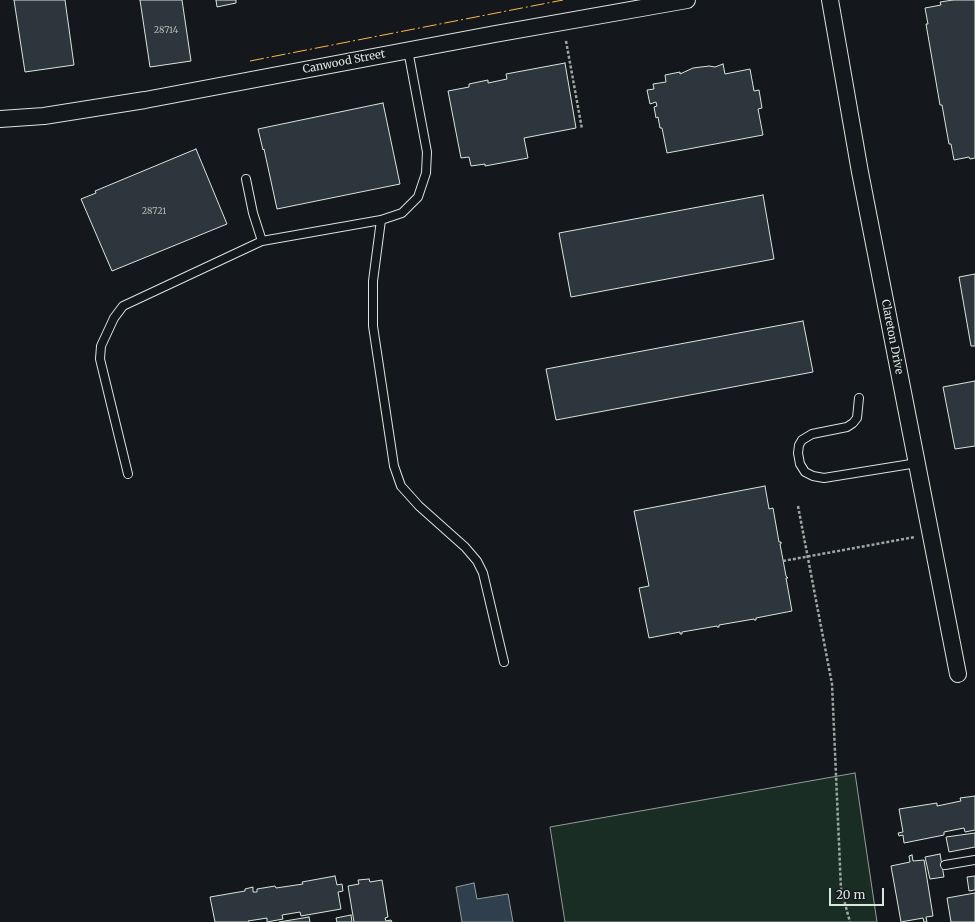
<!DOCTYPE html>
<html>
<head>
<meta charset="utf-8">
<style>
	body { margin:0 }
	#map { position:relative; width:975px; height:922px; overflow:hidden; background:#14181c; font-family:Merriweather,serif }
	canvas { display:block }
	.scale { position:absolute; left:829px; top:888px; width:55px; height:18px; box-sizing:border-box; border:2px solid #d8e6dc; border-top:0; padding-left:5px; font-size:12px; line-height:14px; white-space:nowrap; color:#d8e6dc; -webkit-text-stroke:3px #14181c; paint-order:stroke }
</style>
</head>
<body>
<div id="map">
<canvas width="975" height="922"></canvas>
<div class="scale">20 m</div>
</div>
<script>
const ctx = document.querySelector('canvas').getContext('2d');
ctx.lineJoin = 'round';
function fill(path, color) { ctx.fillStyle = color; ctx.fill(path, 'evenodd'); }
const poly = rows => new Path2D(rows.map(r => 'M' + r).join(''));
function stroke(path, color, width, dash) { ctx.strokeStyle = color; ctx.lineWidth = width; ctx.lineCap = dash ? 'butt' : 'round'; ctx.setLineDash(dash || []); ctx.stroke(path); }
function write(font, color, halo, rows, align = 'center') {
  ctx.font = font + ' Merriweather,serif'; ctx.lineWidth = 3; ctx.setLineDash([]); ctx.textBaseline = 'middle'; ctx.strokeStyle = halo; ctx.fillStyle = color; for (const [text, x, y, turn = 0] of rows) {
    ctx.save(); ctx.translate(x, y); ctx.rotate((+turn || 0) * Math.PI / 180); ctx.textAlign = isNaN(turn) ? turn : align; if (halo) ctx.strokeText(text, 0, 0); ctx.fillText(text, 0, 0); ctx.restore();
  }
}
const green = poly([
	[855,773,877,922,565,922,550,827,855,773]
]);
const water = poly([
	[474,883,477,899,508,894,513,922,462,922,456,887,474,883]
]);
const building = poly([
	[14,0,65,0,74,65,25,72,14,0],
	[140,0,182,0,191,61,150,67,140,0],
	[216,0,236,0,236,3,217,7,216,0],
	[953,0,975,0,975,158,970,159,969,157,954,160,951,144,949,144,942,105,940,105,926,24,928,24,925,8,941,5,940,2,953,0],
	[565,63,576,128,524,138,528,158,485,166,485,164,471,166,469,157,461,158,448,91,469,87,469,84,488,80,488,83,507,79,506,74,565,63],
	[723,64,725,74,750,69,754,91,759,90,762,108,758,109,763,135,667,153,662,128,660,128,658,117,656,118,654,107,657,106,656,102,650,104,647,90,654,89,653,84,666,82,665,75,680,72,680,74,693,68,709,66,715,67,723,64],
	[383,103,400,184,277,209,264,149,263,150,258,129,383,103],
	[196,149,227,224,112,271,81,199,96,193,95,191,196,149],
	[763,195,774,259,571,297,559,233,763,195],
	[975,274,975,346,971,346,959,277,975,274],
	[803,321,813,372,556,420,546,369,803,321],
	[975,381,975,446,955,449,943,387,975,381],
	[765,486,769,509,773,508,779,542,781,542,781,544,780,544,786,576,788,578,786,578,792,611,756,618,756,620,754,620,754,619,719,625,719,627,717,627,717,626,682,632,682,634,680,634,680,632,649,638,639,588,649,586,634,511,765,486],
	[975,796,975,830,965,832,964,828,944,832,944,835,904,843,903,835,899,836,898,833,903,832,899,809,937,803,937,806,961,801,960,798,975,796],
	[975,833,975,847,949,852,946,837,975,833],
	[940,854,944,877,930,879,925,857,940,854],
	[912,855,913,861,924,860,933,916,926,917,927,922,924,922,923,918,901,922,891,866,910,862,909,856,912,855],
	[335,876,337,885,342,884,343,891,338,892,341,909,301,916,300,912,282,915,283,919,267,922,267,918,248,921,249,922,215,922,210,897,245,891,245,889,253,887,253,892,257,892,257,889,275,886,276,888,303,884,302,882,335,876],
	[975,876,975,890,969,891,967,877,975,876],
	[369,879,370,882,382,880,388,917,385,918,386,921,391,920,392,922,354,922,348,886,359,884,358,880,369,879],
	[975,893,975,922,951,922,947,898,975,893],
	[351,915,352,922,337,922,336,918,351,915],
	[309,917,310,922,279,922,309,917]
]);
const path = poly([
	[566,41,582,129],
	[798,506,832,684,841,889,850,922],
	[783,561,915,537]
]);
const service = poly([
	[246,179,253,213,262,241],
	[381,220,373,281,373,326,394,466,401,486,419,506,465,547,477,561,483,573,504,662],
	[859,398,857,418,853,423,847,427,812,434,802,440,799,445,798,453,800,464,805,472,813,476,824,478,917,463],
	[128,474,100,359,101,346,114,318,123,306,262,241,381,220,402,213,418,197,426,173,427,152,408,50],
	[945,865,975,860]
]);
const minor = poly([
	[830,0,860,172,958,674],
	[0,119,44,116,145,100,495,34,687,0]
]);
const power = poly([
	[250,61,563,0]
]);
const numberNames = [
	["28714",166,30],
	["28721",154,211]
];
const streetNames = [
	["Canwood Street",344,62,-11],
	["Clareton Drive",892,337,79]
];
fill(green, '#1a2d24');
stroke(green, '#939e99', 1);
fill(water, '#2f3f4d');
stroke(water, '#939e99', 1);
fill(building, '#2c363c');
stroke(building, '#d8e6dc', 1);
stroke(service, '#d8e6dc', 10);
stroke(minor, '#d8e6dc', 18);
stroke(path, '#9da8a2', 2.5, [3, 2]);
stroke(service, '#14181c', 8);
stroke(minor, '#14181c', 16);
stroke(power, '#ffb74d', 1, [14, 3, 2, 3]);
write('9px', '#adbab4', null, numberNames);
write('11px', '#d8e6dc', '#14181c', streetNames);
</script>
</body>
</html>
